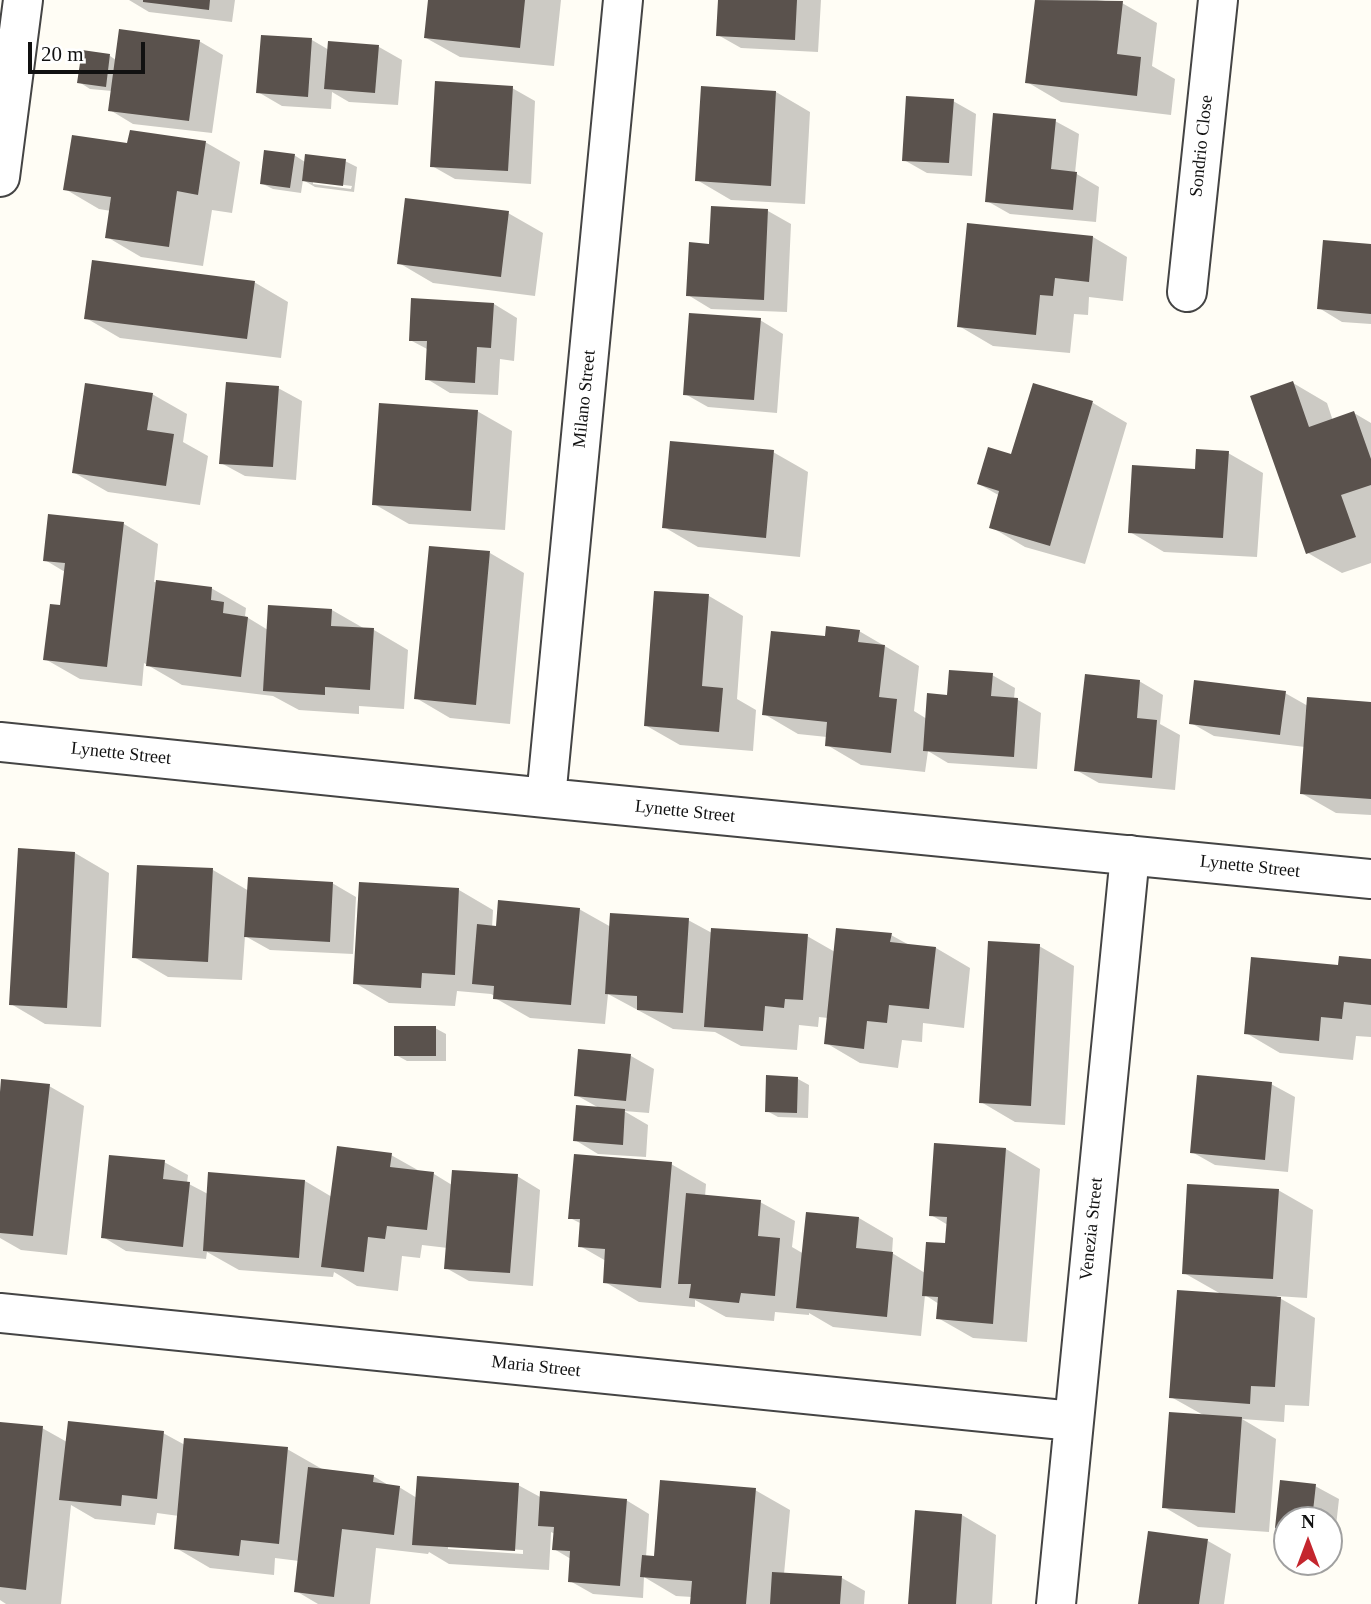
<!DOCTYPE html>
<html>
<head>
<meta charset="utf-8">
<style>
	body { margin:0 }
	#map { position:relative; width:1371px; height:1604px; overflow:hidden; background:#fffdf5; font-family:"Times New Roman",serif }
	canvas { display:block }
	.north { position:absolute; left:1273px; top:1506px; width:70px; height:70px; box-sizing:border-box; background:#fff; border:2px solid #a0a0a0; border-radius:50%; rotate:0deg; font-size:19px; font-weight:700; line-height:28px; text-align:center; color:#111 }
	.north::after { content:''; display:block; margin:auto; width:24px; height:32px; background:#c4262e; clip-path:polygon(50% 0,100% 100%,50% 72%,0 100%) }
	.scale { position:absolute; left:28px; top:42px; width:117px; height:32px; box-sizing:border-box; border:4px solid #111; border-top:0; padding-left:9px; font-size:21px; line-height:24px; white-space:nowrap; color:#111; -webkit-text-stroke:5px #fff; paint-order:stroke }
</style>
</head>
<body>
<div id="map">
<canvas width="1371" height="1604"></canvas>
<div class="north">N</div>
<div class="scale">20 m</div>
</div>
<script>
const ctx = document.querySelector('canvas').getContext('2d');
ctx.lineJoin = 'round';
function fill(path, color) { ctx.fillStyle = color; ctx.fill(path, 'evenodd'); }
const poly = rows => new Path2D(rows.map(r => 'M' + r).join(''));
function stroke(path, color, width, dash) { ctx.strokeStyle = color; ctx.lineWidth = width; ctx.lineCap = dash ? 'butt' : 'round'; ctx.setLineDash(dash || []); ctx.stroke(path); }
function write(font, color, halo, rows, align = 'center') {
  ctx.font = font + ' "Times New Roman",serif'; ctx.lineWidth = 7; ctx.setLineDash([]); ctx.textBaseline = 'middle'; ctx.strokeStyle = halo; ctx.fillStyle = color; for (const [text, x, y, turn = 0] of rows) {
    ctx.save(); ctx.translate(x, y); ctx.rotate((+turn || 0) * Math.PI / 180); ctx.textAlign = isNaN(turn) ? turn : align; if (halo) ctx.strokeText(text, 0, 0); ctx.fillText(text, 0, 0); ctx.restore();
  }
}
const shadow = poly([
	[129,0,235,0,232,22,149,12],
	[429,0,561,0,554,66,460,57,426,38],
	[720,0,821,0,818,52,741,48,718,35],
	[1037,0,1097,0,1122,3,1157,23,1152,66,1175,79,1171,115,1061,102,1027,82],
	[312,40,329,50,379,47,402,60,398,105,349,102,332,92,331,109,282,106,258,92],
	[199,41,223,55,212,133,133,124,110,110,112,91,90,89,79,82,83,52,110,56,116,60],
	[512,88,535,101,531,184,455,179,432,166],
	[776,92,810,112,805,204,731,200,697,180],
	[953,101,976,114,972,176,927,173,904,160],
	[1055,121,1079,134,1075,173,1099,187,1096,222,1010,214,987,201],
	[205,142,240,162,232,213,212,210,203,266,141,257,107,237,111,211,99,209,65,189,129,145],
	[294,155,305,162,345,161,357,167,354,192,315,187,303,180,301,193,273,189,261,183],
	[313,181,352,186,351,189,313,184],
	[768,211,791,224,787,312,711,309,688,295,711,245],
	[508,213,543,233,535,296,433,283,399,263],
	[968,225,1093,237,1127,257,1123,301,1089,297,1088,315,1074,314,1070,353,993,346,959,326],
	[1371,245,1371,324,1342,322,1319,308],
	[254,282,288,302,281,358,120,338,86,318],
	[412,299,494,304,517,318,514,361,500,359,498,395,450,393,427,379,429,350,410,340],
	[760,320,783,334,777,413,708,407,685,394],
	[1293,383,1327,403,1333,421,1354,413,1371,423,1371,563,1342,573,1308,553],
	[1034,385,1093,403,1127,423,1085,564,1025,547,991,527,1000,496,979,484,1013,456],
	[278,388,302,401,296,480,245,476,221,463],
	[152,394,187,414,183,442,208,456,200,505,108,492,73,472],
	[477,411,512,431,505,530,409,524,374,504],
	[773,452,808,472,800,557,698,547,664,527],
	[1228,453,1263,473,1257,557,1164,552,1130,532,1197,471],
	[124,524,158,544,154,582,211,588,246,608,245,616,268,630,332,610,365,629,374,630,408,650,404,709,359,706,359,714,299,710,273,696,182,685,144,663,142,686,80,679,45,659,61,607,65,572,45,560],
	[490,553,524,573,510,724,450,718,416,698],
	[655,592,709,596,743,616,737,699,756,710,753,751,680,745,645,725],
	[859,631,919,666,914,711,927,719,949,697,992,675,1015,688,1014,699,1018,700,1041,713,1037,769,948,763,928,751,925,772,861,765,827,745,827,737,798,734,764,714,826,638],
	[1139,681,1163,695,1160,724,1180,735,1175,790,1099,783,1076,770],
	[1285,693,1308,706,1371,704,1371,815,1336,813,1301,793,1305,747,1214,736,1191,723],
	[75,853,109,873,101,1027,45,1024,11,1004],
	[213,870,249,891,332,883,356,897,353,954,270,950,245,936,242,980,168,977,134,957],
	[459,890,493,910,492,928,579,909,611,927,688,920,712,933,807,936,835,952,891,935,911,946,936,948,970,968,964,1028,923,1023,922,1042,902,1040,898,1068,860,1063,826,1043,828,1018,819,1017,818,1027,799,1025,797,1050,741,1046,715,1032,673,1029,608,994,605,1024,530,1018,495,998,495,996,491,994,457,991,455,1006,389,1003,355,983],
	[1039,946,1074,966,1065,1125,1015,1122,981,1102],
	[1371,961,1371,1037,1356,1036,1353,1060,1280,1053,1246,1033,1340,967],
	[435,1028,446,1034,446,1061,407,1061,396,1055],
	[631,1056,654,1069,649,1113,624,1111,648,1125,646,1157,598,1154,575,1140,601,1109,576,1095],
	[798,1079,809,1085,808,1118,778,1117,767,1111],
	[1271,1084,1295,1097,1288,1172,1215,1165,1192,1152],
	[49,1086,84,1106,67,1255,21,1250,0,1238,0,1108],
	[1006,1149,1040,1169,1027,1342,973,1338,938,1318,939,1304,925,1295,921,1336,833,1327,809,1313,809,1315,775,1312,774,1321,726,1317,695,1300,695,1307,639,1302,605,1282,606,1261,580,1246,582,1224,570,1218,671,1164,706,1184,705,1197,760,1202,795,1221,792,1247,804,1254,859,1218,893,1238,892,1253,925,1273,947,1245,948,1225,931,1215],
	[391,1155,423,1173,434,1174,452,1185,517,1176,540,1190,533,1286,469,1281,446,1268,448,1248,422,1245,420,1258,402,1256,398,1291,357,1286,334,1272,333,1277,239,1270,207,1252,206,1259,126,1251,103,1237,164,1162,188,1175,187,1183,208,1194,305,1181,332,1197],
	[1278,1190,1313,1210,1307,1298,1276,1296,1315,1318,1309,1406,1285,1405,1284,1422,1242,1419,1276,1439,1269,1532,1198,1527,1164,1507,1205,1416,1171,1397,1221,1294,1184,1273],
	[0,1424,42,1428,67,1442,163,1433,185,1445,287,1449,322,1469,373,1476,390,1486,399,1487,417,1498,518,1485,542,1498,626,1500,649,1514,646,1557,655,1558,755,1490,790,1510,784,1574,842,1578,865,1591,864,1604,692,1604,692,1597,676,1596,644,1577,643,1598,593,1594,570,1581,571,1559,554,1549,555,1534,551,1532,549,1570,449,1564,429,1552,428,1554,376,1548,370,1604,318,1604,296,1591,299,1561,275,1558,274,1575,210,1568,176,1548,179,1516,157,1513,155,1525,95,1519,71,1505,61,1604,6,1604,0,1600],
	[448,1545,523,1550,523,1554,448,1549],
	[1315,1486,1339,1499,1334,1544,1329,1544,1329,1520,1287,1520,1287,1533,1276,1527],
	[917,1512,962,1515,996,1535,992,1604,910,1604],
	[1208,1541,1231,1554,1224,1604,1140,1604]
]);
const building = poly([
	[143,0,210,0,209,10,143,2],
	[428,0,525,0,520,48,424,38],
	[718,0,797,0,795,40,716,36],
	[1035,0,1123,1,1117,54,1141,57,1137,96,1025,83],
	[119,29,200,40,189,121,108,111],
	[261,35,312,38,308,97,256,93],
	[328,41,379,45,375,93,324,89],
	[82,50,110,54,106,87,77,83],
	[435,81,513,86,508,171,430,167],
	[701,86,776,91,771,186,695,181],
	[906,96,954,99,949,163,902,161],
	[993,113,1056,119,1051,169,1077,172,1073,210,985,202],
	[130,130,206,141,198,195,177,191,169,247,105,238,111,197,63,190,72,135,127,143],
	[264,150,295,154,290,188,260,184],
	[305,154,346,159,343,186,302,181],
	[405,198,509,211,501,277,397,264],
	[711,206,768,209,764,300,686,296,689,242,709,244],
	[967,223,1093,236,1089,282,1055,278,1053,296,1040,295,1036,335,957,327],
	[1323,240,1371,244,1371,314,1317,309],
	[92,260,255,281,247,339,84,319],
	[411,298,494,303,491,348,477,347,475,383,425,380,427,341,409,341],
	[689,313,761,318,754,400,683,395],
	[1293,381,1309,427,1354,411,1371,459,1371,485,1341,495,1356,537,1306,554,1250,396],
	[226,382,279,386,273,467,219,464],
	[85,383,153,393,147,430,174,434,166,486,72,473],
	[1033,383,1093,401,1050,546,989,528,999,491,977,484,988,447,1011,454],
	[379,403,478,410,471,511,372,505],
	[670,441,774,450,766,538,662,528],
	[1196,449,1229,451,1223,538,1128,533,1132,465,1195,469],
	[48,514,124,522,107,667,43,660,50,604,60,605,65,563,43,561],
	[429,546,490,551,476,705,414,699],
	[156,580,212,587,211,600,224,602,223,613,248,617,241,677,146,666],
	[654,591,709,594,702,686,723,688,719,732,644,726],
	[268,605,332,609,331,626,374,628,370,690,325,687,325,695,263,691],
	[826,626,860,630,858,642,885,645,879,697,897,699,891,753,825,746,827,722,762,715,771,631,825,636],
	[949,670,993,673,991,696,1018,698,1014,757,923,751,927,693,947,695],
	[1085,674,1140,680,1137,718,1157,720,1152,778,1074,771],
	[1194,680,1286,691,1280,735,1189,724],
	[1307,697,1371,702,1371,799,1300,794],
	[18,848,75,852,67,1008,9,1005],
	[137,865,213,868,208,962,132,958],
	[248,877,333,882,330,942,244,937],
	[359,882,459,888,455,975,422,973,421,988,353,984],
	[498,900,580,908,571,1005,493,999,494,986,472,984,477,924,496,926],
	[610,913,689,918,683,1013,637,1010,637,996,605,994],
	[711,928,808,934,803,1000,785,999,784,1008,765,1006,763,1031,704,1027],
	[836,928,892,933,890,942,936,947,929,1009,889,1005,887,1023,867,1021,864,1049,824,1044],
	[988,941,1040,944,1031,1106,979,1103],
	[1339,956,1371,959,1371,1005,1344,1002,1342,1019,1321,1017,1319,1041,1244,1034,1251,957,1338,965],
	[394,1026,436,1026,436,1056,394,1056],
	[578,1049,631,1054,626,1101,574,1096],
	[766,1075,798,1077,797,1113,765,1112],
	[1197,1075,1272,1082,1265,1160,1190,1153],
	[1,1079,50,1084,33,1236,0,1233,0,1092],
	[576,1105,625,1109,623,1145,573,1141],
	[934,1143,1006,1148,993,1324,936,1319,938,1297,922,1296,926,1242,945,1243,947,1217,929,1216],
	[337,1146,392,1153,390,1167,434,1172,427,1230,387,1226,385,1239,368,1237,364,1272,321,1267],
	[574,1154,672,1162,661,1288,603,1283,605,1249,578,1247,580,1219,568,1219],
	[109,1155,165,1160,163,1179,190,1182,183,1247,101,1238],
	[452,1170,518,1174,510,1273,444,1269],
	[208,1172,305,1180,299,1258,203,1251],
	[1187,1184,1279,1189,1273,1279,1182,1274],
	[686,1193,761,1200,758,1236,780,1238,775,1296,741,1293,739,1303,689,1298,691,1284,678,1284],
	[806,1212,859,1217,856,1248,893,1252,887,1317,796,1308],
	[1177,1290,1281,1297,1275,1387,1251,1386,1250,1404,1169,1398],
	[1169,1412,1242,1417,1235,1513,1162,1508],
	[68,1421,164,1431,157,1499,122,1495,121,1506,59,1500],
	[0,1422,43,1426,26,1590,0,1587],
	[184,1438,288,1447,279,1544,241,1540,239,1556,174,1549],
	[308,1467,374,1475,373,1482,400,1486,394,1535,342,1529,334,1597,294,1592],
	[417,1476,519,1483,515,1551,412,1545],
	[660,1480,756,1488,746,1604,690,1604,692,1581,640,1577,642,1555,654,1556],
	[1280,1480,1316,1484,1312,1520,1287,1520,1287,1529,1275,1528],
	[540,1491,627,1499,620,1586,568,1582,570,1551,552,1550,554,1527,538,1526],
	[915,1510,962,1514,956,1604,908,1604],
	[1148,1531,1208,1539,1199,1604,1138,1604],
	[772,1572,842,1576,840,1604,770,1604]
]);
const minor = poly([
	[0,177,23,0],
	[1187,292,1218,0],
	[0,742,546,798,1371,879],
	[546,798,623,0],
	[0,1313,1073,1421],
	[1056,1604,1130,855]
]);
const streetNames = [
	["Sondrio Close",1202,146,-84],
	["Milano Street",585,399,-84],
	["Lynette Street",121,754,6],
	["Lynette Street",685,812,6],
	["Lynette Street",1250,867,6],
	["Venezia Street",1092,1229,-84],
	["Maria Street",536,1367,6]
];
fill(shadow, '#0003');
fill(building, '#5a524d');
stroke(minor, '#444', 42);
stroke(minor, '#fff', 38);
write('18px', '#111', '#fff', streetNames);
</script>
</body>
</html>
